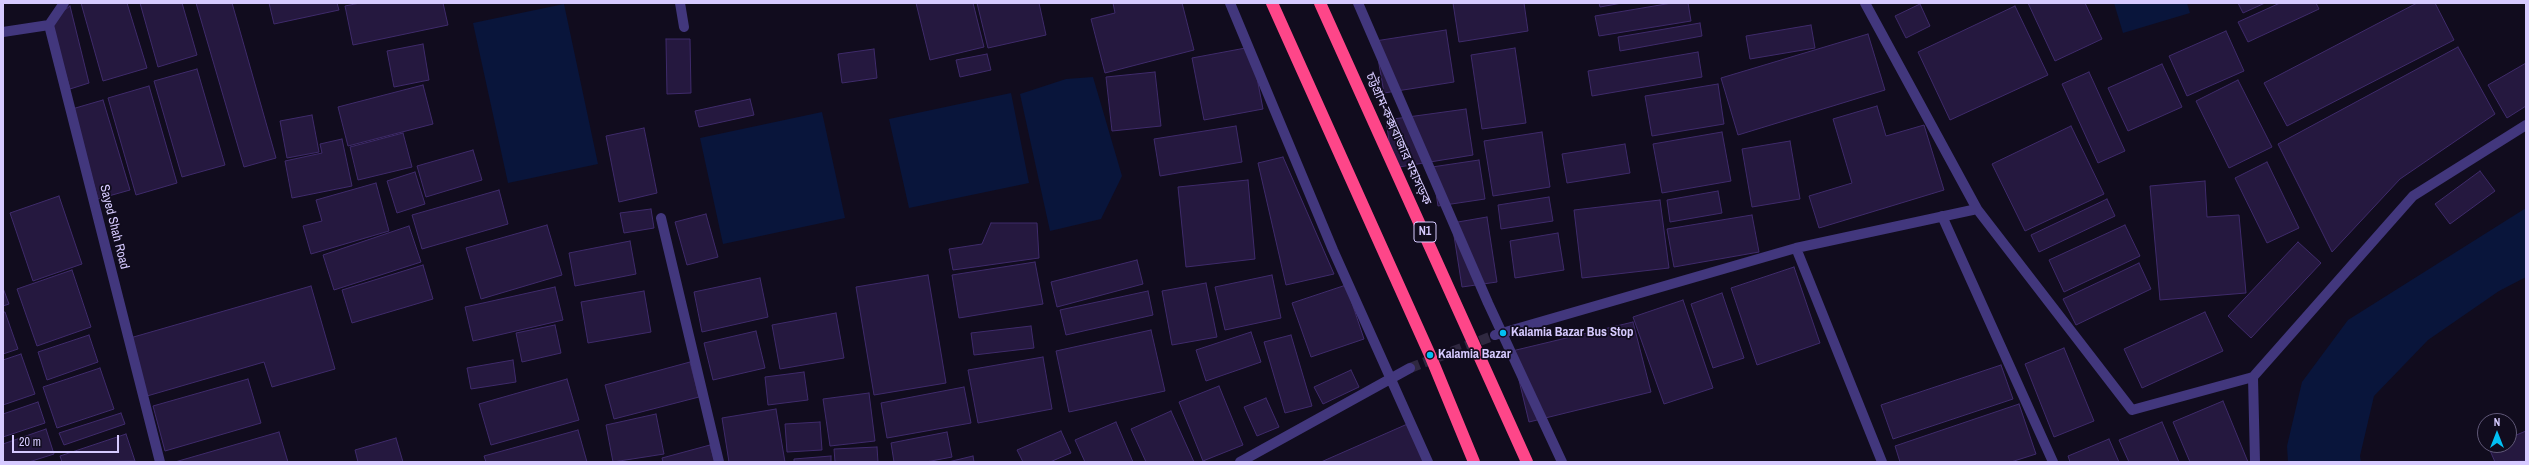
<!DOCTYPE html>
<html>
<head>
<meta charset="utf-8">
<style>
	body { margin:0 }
	#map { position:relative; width:2529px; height:465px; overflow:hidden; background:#110c1e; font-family:"Archivo Narrow",sans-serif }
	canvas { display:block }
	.frame { position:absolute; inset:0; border:4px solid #d6caff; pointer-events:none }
	.north { position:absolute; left:2477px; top:413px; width:40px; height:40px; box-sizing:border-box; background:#110c1e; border:1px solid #605878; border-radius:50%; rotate:0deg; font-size:11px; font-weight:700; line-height:16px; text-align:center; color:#d6caff }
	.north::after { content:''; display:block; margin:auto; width:14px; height:18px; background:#02bff3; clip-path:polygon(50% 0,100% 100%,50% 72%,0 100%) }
	.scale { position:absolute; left:12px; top:435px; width:107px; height:18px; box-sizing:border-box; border:2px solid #d6caff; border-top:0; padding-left:5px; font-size:12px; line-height:14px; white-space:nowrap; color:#d6caff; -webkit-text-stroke:3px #110c1e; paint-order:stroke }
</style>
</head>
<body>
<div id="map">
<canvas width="2529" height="465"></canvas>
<div class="frame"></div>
<div class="north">N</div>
<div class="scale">20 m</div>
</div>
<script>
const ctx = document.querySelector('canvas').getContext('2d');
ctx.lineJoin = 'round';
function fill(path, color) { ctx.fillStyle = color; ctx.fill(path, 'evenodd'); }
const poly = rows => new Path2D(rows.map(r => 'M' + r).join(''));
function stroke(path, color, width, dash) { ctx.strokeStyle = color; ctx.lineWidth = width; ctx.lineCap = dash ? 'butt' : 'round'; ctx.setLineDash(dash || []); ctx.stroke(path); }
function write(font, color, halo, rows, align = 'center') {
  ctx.font = font + ' "Archivo Narrow","Noto Sans Bengali",sans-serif'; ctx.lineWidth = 3.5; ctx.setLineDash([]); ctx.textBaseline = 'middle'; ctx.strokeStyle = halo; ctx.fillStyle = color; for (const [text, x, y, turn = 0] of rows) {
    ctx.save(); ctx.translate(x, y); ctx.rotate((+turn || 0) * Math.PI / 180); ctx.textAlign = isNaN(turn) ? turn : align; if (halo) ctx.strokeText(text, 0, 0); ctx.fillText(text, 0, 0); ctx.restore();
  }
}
const water = poly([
	[2114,3,2187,3,2190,13,2123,33],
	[564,4,598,164,508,183,473,23],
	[1093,77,1122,176,1101,219,1050,231,1020,94,1066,79],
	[1011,93,1029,183,909,208,889,119],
	[822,112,845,218,723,244,700,138],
	[2526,208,2526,277,2499,291,2428,340,2374,396,2360,456,2361,462,2288,462,2287,446,2302,382,2348,320]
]);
const building = poly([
	[81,3,127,3,147,68,103,81,81,3],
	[140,3,182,3,197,55,158,67,140,3],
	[196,3,232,3,276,158,244,167,196,3],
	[269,3,337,3,339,10,274,24,269,3],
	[360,3,443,3,448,25,353,45,345,6,360,3],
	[916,3,973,3,984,47,930,60,916,3],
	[977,3,1039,3,1046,35,988,48,977,3],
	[1113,3,1182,3,1194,50,1105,73,1091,19,1115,13,1113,3],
	[1453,3,1524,3,1528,31,1459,42,1453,3],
	[1599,3,1622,3,1600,7,1599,3],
	[1672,3,1688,3,1691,21,1599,36,1595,16,1672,3],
	[2028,3,2085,3,2102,39,2055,61,2028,3],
	[2238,3,2265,3,2243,13,2238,3],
	[2280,3,2316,3,2319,9,2248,42,2238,22,2280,3],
	[2417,3,2435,3,2454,40,2287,126,2264,83,2417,3],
	[1920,4,1930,26,1906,38,1895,16,1920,4],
	[70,6,89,83,70,89,50,21,70,6],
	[2015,6,2048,75,1950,120,1918,52,2015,6],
	[1700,23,1702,36,1620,51,1618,37,1700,23],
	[1811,25,1815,48,1750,59,1746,36,1811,25],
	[1446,30,1454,82,1384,93,1375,41,1446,30],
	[2226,31,2244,71,2187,96,2169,56,2226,31],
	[1868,34,1885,90,1738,135,1721,78,1868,34],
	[666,39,690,39,691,93,667,94,666,39],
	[423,44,429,80,394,87,387,51,423,44],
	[1251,47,1263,109,1204,120,1192,58,1251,47],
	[2458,47,2495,114,2400,179,2332,252,2278,144,2458,47],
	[1515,48,1526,123,1482,129,1471,55,1515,48],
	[874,49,877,78,842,83,838,54,874,49],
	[1698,52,1702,77,1592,96,1588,71,1698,52],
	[987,54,991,70,960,77,956,60,987,54],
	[2526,63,2526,106,2507,118,2488,85,2526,63],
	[2162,64,2182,107,2128,131,2108,88,2162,64],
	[197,69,225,165,182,177,154,81,197,69],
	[1155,72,1161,126,1112,131,1106,77,1155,72],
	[2089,72,2125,151,2098,163,2062,84,2089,72],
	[2238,80,2272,147,2229,168,2196,101,2238,80],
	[1718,84,1724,124,1652,136,1645,96,1718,84],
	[423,85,433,124,348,146,338,107,423,85],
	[149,86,177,183,136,195,108,98,149,86],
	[750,99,754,115,699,127,695,111,750,99],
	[103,100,130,190,98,199,72,109,103,100],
	[1877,106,1886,136,1924,125,1944,190,1819,228,1809,196,1852,183,1833,119,1877,106],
	[1466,109,1473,155,1393,168,1386,120,1466,109],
	[312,115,319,152,287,158,280,121,312,115],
	[1236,126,1242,162,1160,176,1154,139,1236,126],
	[2071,126,2104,194,2025,231,1992,164,2071,126],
	[644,128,657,193,619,202,606,136,644,128],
	[1542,132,1550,187,1493,196,1484,141,1542,132],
	[1722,132,1731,181,1662,193,1653,144,1722,132],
	[403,133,412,167,358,180,350,147,403,133],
	[342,139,352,186,292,198,285,161,322,153,320,144,342,139],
	[1790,141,1800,199,1752,207,1742,149,1790,141],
	[1625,144,1630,173,1567,183,1562,154,1625,144],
	[473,150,482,180,426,197,417,166,473,150],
	[1283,157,1334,274,1286,285,1258,163,1283,157],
	[1479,160,1485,199,1438,206,1432,167,1479,160],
	[2267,162,2299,228,2267,243,2235,178,2267,162],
	[2480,171,2495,191,2450,224,2435,204,2480,171],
	[415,172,425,204,397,213,387,181,415,172],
	[1248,180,1255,259,1186,267,1178,187,1248,180],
	[2205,181,2207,217,2239,215,2246,293,2160,300,2150,186,2205,181],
	[376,183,389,231,311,254,303,226,322,221,316,200,376,183],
	[499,190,508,224,422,249,412,215,499,190],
	[1718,191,1722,213,1670,222,1667,200,1718,191],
	[59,196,82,264,33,281,10,213,59,196],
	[1549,197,1553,221,1501,229,1498,205,1549,197],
	[2107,199,2115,216,2039,252,2031,235,2107,199],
	[1660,200,1669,268,1582,278,1574,210,1660,200],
	[651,209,654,228,624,233,620,213,651,209],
	[706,214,718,257,687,265,675,222,706,214],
	[1752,215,1759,252,1674,267,1667,229,1752,215],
	[1487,217,1497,282,1462,287,1452,223,1487,217],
	[991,223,1037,223,1039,258,953,270,949,249,982,244,991,223],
	[547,225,562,275,481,299,466,248,547,225],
	[2125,225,2140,256,2064,292,2049,260,2125,225],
	[409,226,421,262,334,290,323,255,409,226],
	[1558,233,1564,270,1515,278,1510,241,1558,233],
	[630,241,636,274,575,286,569,253,630,241],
	[2298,242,2321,263,2251,338,2228,316,2298,242],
	[1137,260,1143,284,1057,307,1051,282,1137,260],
	[1035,262,1043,304,959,318,952,275,1035,262],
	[2139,263,2151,289,2076,325,2063,299,2139,263],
	[423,265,433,299,352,323,342,290,423,265],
	[1794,267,1820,343,1757,365,1731,288,1794,267],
	[72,270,91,327,37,346,17,289,72,270],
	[928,275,946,383,874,395,856,287,928,275],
	[1272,275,1281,318,1225,330,1215,287,1272,275],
	[760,278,768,317,702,332,694,292,760,278],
	[1206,283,1217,337,1172,345,1162,291,1206,283],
	[1346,285,1364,339,1311,357,1292,303,1346,285],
	[311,286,335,369,272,387,264,362,147,396,130,338,311,286],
	[555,287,563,320,473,341,465,307,555,287],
	[3,288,9,304,3,306,3,288],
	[644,291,651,332,588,343,581,302,644,291],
	[1148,291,1153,315,1066,335,1060,310,1148,291],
	[1722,293,1744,358,1713,368,1691,304,1722,293],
	[1683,300,1713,388,1664,404,1633,317,1683,300],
	[3,312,5,312,18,349,3,354,3,312],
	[2205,312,2223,351,2142,388,2124,349,2205,312],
	[836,313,844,358,780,369,772,325,836,313],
	[1633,322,1651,392,1529,422,1512,351,1633,322],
	[555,325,561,353,522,362,516,333,555,325],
	[1031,326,1034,348,974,355,971,333,1031,326],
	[1151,330,1165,391,1069,412,1056,351,1151,330],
	[756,331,765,368,713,380,704,343,756,331],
	[1251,332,1261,362,1206,381,1196,350,1251,332],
	[89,335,98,362,47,380,38,352,89,335],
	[1291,335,1312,406,1285,413,1264,342,1291,335],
	[2064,348,2094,421,2054,437,2025,364,2064,348],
	[21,354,35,394,3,405,3,360,21,354],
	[1043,357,1052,409,978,423,968,370,1043,357],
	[513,360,516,382,471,389,467,368,513,360],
	[690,362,699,397,614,419,605,385,690,362],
	[2001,365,2013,399,1893,439,1881,405,2001,365],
	[100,368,114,409,57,428,43,387,100,368],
	[1351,370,1359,387,1323,404,1314,387,1351,370],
	[804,372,808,400,768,405,765,377,804,372],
	[248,379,261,423,165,451,153,406,248,379],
	[567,379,579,420,491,445,479,404,567,379],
	[1219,386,1243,445,1203,461,1179,402,1219,386],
	[964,387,971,423,887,438,881,403,964,387],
	[869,393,875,441,830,446,823,399,869,393],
	[1266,398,1279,427,1257,436,1244,407,1266,398],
	[2223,401,2248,462,2190,462,2173,422,2223,401],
	[38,402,45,423,3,437,3,414,38,402],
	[2019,404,2036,454,2011,462,1900,462,1895,446,2019,404],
	[776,409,785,462,729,462,722,418,776,409],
	[1171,411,1194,462,1146,462,1131,429,1171,411],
	[121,413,125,424,64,445,59,433,121,413],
	[656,414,664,454,613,462,606,425,656,414],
	[820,422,822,450,787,452,785,424,820,422],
	[1116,422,1133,462,1085,462,1075,440,1116,422],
	[1412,422,1430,462,1321,462,1412,422],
	[2162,422,2179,462,2129,462,2119,440,2162,422],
	[46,429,54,454,29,462,3,462,3,444,46,429],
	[578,430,587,462,486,462,484,456,578,430],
	[1061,431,1071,453,1050,462,1023,462,1017,450,1061,431],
	[2526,431,2526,461,2495,462,2489,448,2494,445,2509,445,2509,438,2526,431],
	[279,432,288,462,175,462,279,432],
	[947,432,952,457,926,462,894,462,891,443,947,432],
	[126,434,135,461,62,462,60,456,126,434],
	[396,438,403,462,358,462,355,450,396,438],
	[2109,439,2119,462,2070,462,2068,456,2109,439],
	[710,445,715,462,663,462,662,458,710,445],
	[877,447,878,462,835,462,834,449,877,447],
	[831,456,831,462,794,462,794,459,831,456],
	[973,456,974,462,948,462,973,456]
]);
const streetTunnel = poly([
	[1410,368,1495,335]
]);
const street = poly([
	[64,3,49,25,160,462],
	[680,3,684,27],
	[1230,3,1333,250,1428,462],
	[1358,3,1488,303,1562,462],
	[1865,3,1977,209],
	[3,32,49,25],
	[1942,216,2053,462],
	[661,218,719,462],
	[1796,248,1882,462],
	[1495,335,1796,248,1977,209,2132,410,2253,377,2413,196,2526,125],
	[2253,377,2255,462],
	[1240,462,1410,368]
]);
const highway = poly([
	[1272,3,1430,355,1474,462],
	[1320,3,1527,462]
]);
const markers = [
	[1503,333,4,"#02bff3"],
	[1430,355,4,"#02bff3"]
];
const shields = [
	[1425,232,22]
];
const shieldNames = [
	["N1",1425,232]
];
const streetNames = [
	["চট্টগ্রাম-কক্সবাজার মহাসড়ক",1398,139,66],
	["Sayed Shah Road",114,227,76]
];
const poiNames = [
	["Kalamia Bazar Bus Stop",1511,333],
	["Kalamia Bazar",1438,355]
];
fill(water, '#09153b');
fill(building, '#25183f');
stroke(building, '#3f2b6b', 1);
stroke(streetTunnel, '#2f2840', 10, [10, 5]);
stroke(street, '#42377d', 10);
stroke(highway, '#fe4689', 12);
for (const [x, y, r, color] of markers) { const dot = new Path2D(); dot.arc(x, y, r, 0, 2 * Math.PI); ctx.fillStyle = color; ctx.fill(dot); stroke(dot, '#110c1e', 1.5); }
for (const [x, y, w] of shields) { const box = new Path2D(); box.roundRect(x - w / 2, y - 10, w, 20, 3); ctx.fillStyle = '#110c1e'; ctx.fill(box); stroke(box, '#d6caff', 1); }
write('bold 12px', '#d6caff', null, shieldNames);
write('13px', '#d6caff', '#110c1e', streetNames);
write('bold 13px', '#d6caff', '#110c1e', poiNames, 'left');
</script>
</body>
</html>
